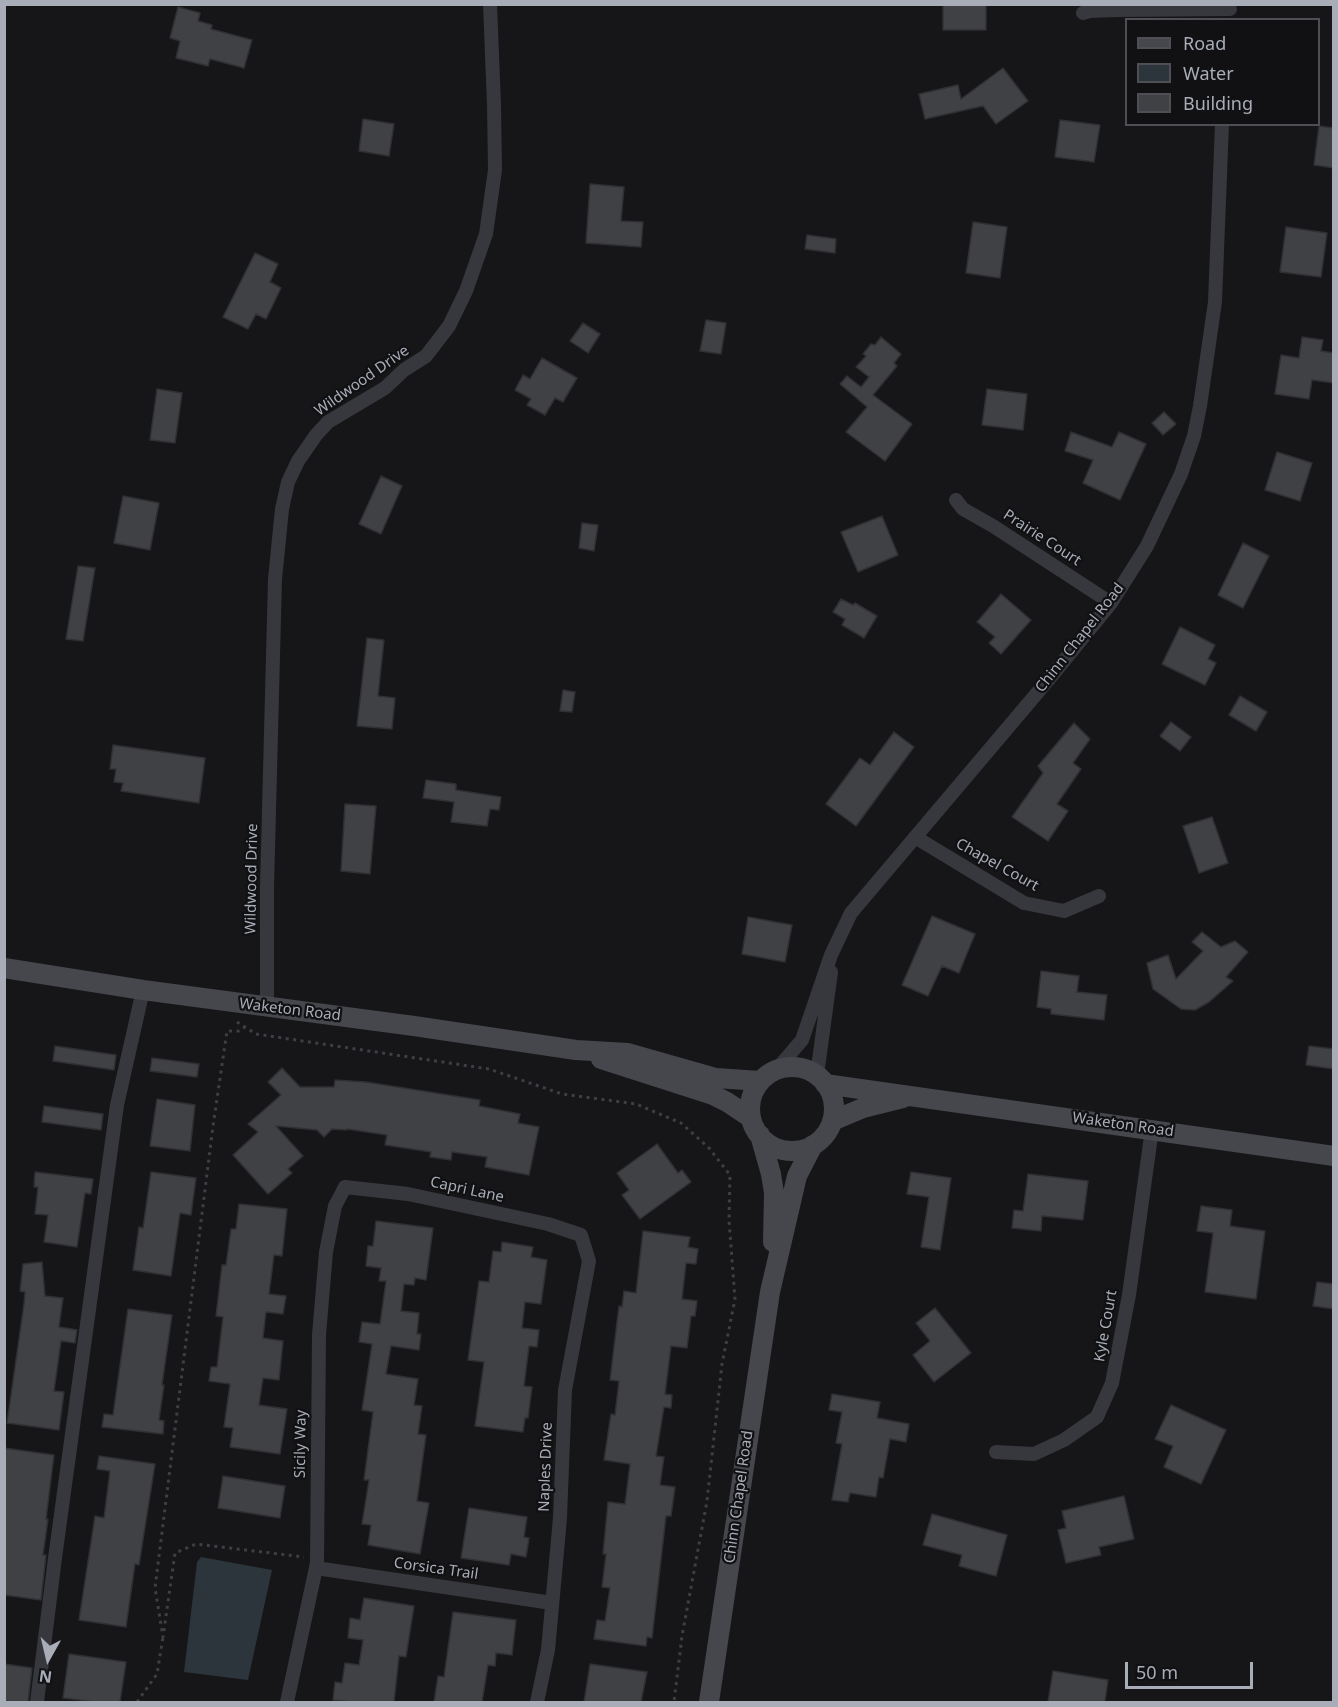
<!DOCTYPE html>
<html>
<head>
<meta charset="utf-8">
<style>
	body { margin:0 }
	#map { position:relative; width:1338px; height:1707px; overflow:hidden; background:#161618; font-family:"Noto Sans",sans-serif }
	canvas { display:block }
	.frame { position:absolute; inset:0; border:6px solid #a8adb8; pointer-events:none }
	.legend { position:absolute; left:1125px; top:18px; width:195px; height:108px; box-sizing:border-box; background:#111113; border:2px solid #4d4f55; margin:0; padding:8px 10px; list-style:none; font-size:18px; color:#a8adb8 }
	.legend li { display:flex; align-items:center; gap:12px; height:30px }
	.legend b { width:30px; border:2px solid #4d4f55 }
	.north { position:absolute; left:18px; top:1629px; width:60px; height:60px; -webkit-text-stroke:4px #111113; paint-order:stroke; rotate:188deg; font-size:16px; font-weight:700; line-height:24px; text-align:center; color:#a8adb8 }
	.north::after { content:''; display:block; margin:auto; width:21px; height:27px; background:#a8adb8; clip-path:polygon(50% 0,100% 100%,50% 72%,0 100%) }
	.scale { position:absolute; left:1125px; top:1662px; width:128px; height:27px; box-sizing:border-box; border:3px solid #a8adb8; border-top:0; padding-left:8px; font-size:18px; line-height:21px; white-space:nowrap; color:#a8adb8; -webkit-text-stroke:4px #111113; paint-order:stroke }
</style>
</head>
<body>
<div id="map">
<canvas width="1338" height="1707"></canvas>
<div class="frame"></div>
<ul class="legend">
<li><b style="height:8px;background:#45474d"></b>Road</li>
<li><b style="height:16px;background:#2c353c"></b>Water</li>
<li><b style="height:16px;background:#404145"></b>Building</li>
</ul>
<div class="north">N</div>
<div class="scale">50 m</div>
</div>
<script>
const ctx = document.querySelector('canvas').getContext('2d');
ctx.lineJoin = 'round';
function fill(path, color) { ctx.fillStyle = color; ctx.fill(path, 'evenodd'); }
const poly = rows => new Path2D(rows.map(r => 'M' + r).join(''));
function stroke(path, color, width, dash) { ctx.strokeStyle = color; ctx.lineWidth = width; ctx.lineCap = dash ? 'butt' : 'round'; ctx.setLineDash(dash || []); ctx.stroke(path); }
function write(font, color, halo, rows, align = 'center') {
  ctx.font = font + ' "Noto Sans",sans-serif'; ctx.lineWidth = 4.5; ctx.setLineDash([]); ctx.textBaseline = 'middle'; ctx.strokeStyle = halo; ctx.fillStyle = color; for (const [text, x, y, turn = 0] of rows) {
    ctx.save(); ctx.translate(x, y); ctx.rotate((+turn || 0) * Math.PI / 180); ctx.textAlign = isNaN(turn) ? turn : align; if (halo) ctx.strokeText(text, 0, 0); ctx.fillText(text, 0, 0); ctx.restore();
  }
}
const water = poly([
	[201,1557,272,1570,248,1680,184,1672,197,1562]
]);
const building = poly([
	[943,4,986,4,986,30,943,30,943,4],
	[178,7,200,13,198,21,212,25,211,29,252,40,244,68,210,59,208,66,176,58,180,41,170,38,178,7],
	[1003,68,1028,101,996,124,983,106,925,119,919,94,958,85,961,99,1003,68],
	[363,119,394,124,389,156,359,151,363,119],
	[1060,120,1100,125,1094,162,1055,157,1060,120],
	[1319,126,1334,128,1334,168,1314,165,1319,126],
	[590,184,624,187,621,221,643,222,641,247,586,243,590,184],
	[973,222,1007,227,1000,278,966,273,973,222],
	[1286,227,1327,233,1321,277,1280,272,1286,227],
	[807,235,836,239,835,253,805,249,807,235],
	[255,253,278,264,270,282,281,288,266,319,256,314,248,329,223,317,255,253],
	[706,320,726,323,721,354,700,351,706,320],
	[583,323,600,334,588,353,570,341,583,323],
	[881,337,901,354,894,363,897,366,873,395,912,424,885,461,846,432,867,407,840,384,847,376,861,387,869,377,856,367,866,356,863,354,871,344,875,345,881,337],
	[1302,337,1323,340,1321,351,1334,353,1334,383,1312,380,1309,399,1275,394,1281,355,1299,358,1302,337],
	[542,358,577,378,563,402,555,398,545,415,527,405,531,399,515,390,523,375,530,379,542,358],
	[157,389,182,393,175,443,150,440,157,389],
	[987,389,1027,394,1023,430,982,425,987,389],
	[1164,412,1176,424,1163,435,1152,423,1164,412],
	[1071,432,1112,447,1119,432,1146,444,1120,500,1083,483,1093,460,1065,451,1071,432],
	[1277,452,1312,463,1300,501,1265,490,1277,452],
	[381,476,402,486,381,534,359,524,381,476],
	[123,496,159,503,150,550,114,543,123,496],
	[882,516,898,555,858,572,841,532,882,516],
	[582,523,598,525,594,551,579,548,582,523],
	[1243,543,1269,556,1243,608,1218,595,1243,543],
	[78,566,95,568,83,641,66,639,78,566],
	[1001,594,1031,620,1001,654,989,643,995,637,977,622,1001,594],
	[841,599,853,605,855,603,877,616,864,638,842,625,845,619,833,612,841,599],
	[1180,627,1215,645,1208,659,1216,663,1205,685,1162,664,1180,627],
	[367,638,384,640,378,696,395,698,392,729,357,726,367,638],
	[563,690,575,692,572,712,560,711,563,690],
	[1240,696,1267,712,1256,731,1229,715,1240,696],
	[1171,722,1191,737,1180,751,1160,736,1171,722],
	[1074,723,1090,739,1073,763,1081,769,1057,804,1068,811,1048,841,1012,817,1043,773,1038,766,1074,723],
	[894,732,914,747,856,826,826,804,860,758,870,765,894,732],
	[113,745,205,758,199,803,121,791,123,783,114,782,116,769,110,769,113,745],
	[426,780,456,784,456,790,501,797,499,810,490,809,487,826,451,822,454,802,423,798,426,780],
	[345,804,376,806,370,874,341,871,345,804],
	[1212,817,1228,863,1199,873,1183,826,1212,817],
	[932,916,975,934,959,973,942,966,928,996,902,985,932,916],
	[748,917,792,925,785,962,742,954,748,917],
	[1202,932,1221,947,1235,941,1248,952,1226,977,1233,981,1209,1002,1195,1010,1181,1009,1153,989,1147,963,1168,955,1176,979,1203,951,1192,942,1202,932],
	[1041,971,1079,976,1077,992,1107,995,1104,1020,1051,1014,1051,1009,1037,1007,1041,971],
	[55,1046,116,1055,114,1070,53,1061,55,1046],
	[1309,1046,1334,1049,1334,1069,1306,1065,1309,1046],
	[152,1058,199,1064,197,1077,150,1071,152,1058],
	[282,1068,300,1087,334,1087,335,1080,366,1082,480,1100,479,1106,520,1114,518,1123,539,1127,529,1175,485,1167,487,1157,452,1152,451,1160,430,1157,431,1152,385,1145,387,1135,347,1129,347,1130,332,1129,324,1137,317,1130,276,1126,303,1156,288,1169,292,1173,268,1194,233,1155,258,1132,248,1124,281,1095,268,1082,282,1068],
	[157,1099,195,1105,190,1151,150,1146,157,1099],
	[44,1106,103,1114,101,1130,42,1122,44,1106],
	[657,1144,678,1173,682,1170,691,1182,640,1219,622,1195,629,1190,617,1173,657,1144],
	[35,1172,93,1179,91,1194,85,1193,77,1247,44,1242,48,1215,35,1214,38,1187,34,1187,35,1172],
	[151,1172,196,1178,191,1215,180,1213,171,1276,133,1270,139,1227,143,1228,151,1172],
	[911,1172,951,1178,940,1250,921,1247,929,1197,907,1194,911,1172],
	[1028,1174,1088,1181,1083,1220,1042,1216,1041,1231,1012,1228,1014,1210,1023,1211,1028,1174],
	[239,1204,287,1209,282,1256,274,1255,269,1294,286,1296,283,1314,266,1312,263,1338,283,1341,279,1380,263,1378,259,1405,287,1409,280,1454,230,1447,233,1428,224,1427,230,1384,209,1381,211,1367,217,1367,223,1317,216,1316,222,1265,226,1265,231,1229,236,1229,239,1204],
	[1201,1206,1232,1210,1230,1226,1265,1231,1256,1299,1205,1292,1213,1233,1197,1231,1201,1206],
	[376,1221,433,1228,426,1280,415,1278,414,1285,404,1284,401,1311,419,1313,417,1334,421,1334,419,1350,391,1346,386,1374,418,1379,414,1405,422,1406,418,1434,426,1435,417,1501,429,1503,420,1554,368,1545,371,1525,362,1524,369,1480,364,1480,373,1412,362,1410,372,1344,359,1342,362,1322,380,1324,386,1281,379,1281,381,1268,366,1266,368,1246,373,1246,376,1221],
	[643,1231,690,1237,688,1247,698,1249,696,1264,686,1263,682,1299,697,1301,695,1316,691,1316,687,1348,671,1346,665,1394,672,1395,671,1408,664,1407,656,1456,664,1457,660,1485,675,1487,671,1516,666,1516,652,1638,647,1637,646,1646,594,1639,597,1620,605,1621,610,1588,602,1587,606,1554,603,1554,608,1502,625,1504,630,1464,604,1460,611,1414,615,1415,619,1381,610,1380,619,1306,622,1307,624,1291,636,1293,643,1231],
	[502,1242,533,1247,531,1257,547,1260,541,1304,525,1302,522,1328,539,1330,537,1347,529,1346,524,1386,532,1387,528,1418,525,1418,523,1432,475,1426,484,1362,468,1360,479,1281,489,1282,493,1251,501,1252,502,1242],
	[42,1262,45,1296,63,1298,59,1327,77,1330,75,1343,61,1341,54,1391,64,1392,59,1430,7,1423,24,1304,25,1292,20,1291,23,1264,42,1262],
	[1317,1282,1334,1284,1334,1309,1313,1306,1317,1282],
	[935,1308,971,1353,934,1382,913,1355,930,1341,916,1323,935,1308],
	[128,1309,172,1315,162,1385,164,1385,159,1420,164,1421,163,1434,102,1427,104,1414,113,1415,128,1309],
	[832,1394,880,1402,877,1418,909,1424,906,1442,890,1439,883,1478,879,1477,876,1497,850,1493,848,1502,832,1500,842,1444,836,1443,842,1412,829,1410,832,1394],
	[1171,1405,1226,1430,1201,1484,1164,1467,1173,1446,1155,1439,1171,1405],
	[4,1448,54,1455,46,1519,48,1519,43,1555,46,1555,41,1600,4,1595,4,1448],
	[99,1456,155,1464,139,1565,135,1564,126,1627,79,1620,95,1516,104,1518,110,1471,97,1469,99,1456],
	[223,1476,285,1486,280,1518,218,1508,223,1476],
	[1124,1496,1134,1539,1099,1547,1101,1555,1066,1563,1058,1530,1066,1528,1062,1511,1124,1496],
	[469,1508,527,1517,524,1537,529,1538,526,1557,511,1554,509,1565,461,1558,469,1508],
	[932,1514,1007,1535,996,1576,959,1566,962,1555,923,1545,932,1514],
	[364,1598,414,1606,406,1657,399,1656,394,1702,353,1702,333,1700,335,1682,342,1683,345,1663,359,1665,363,1640,348,1638,350,1618,360,1620,364,1598],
	[453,1612,516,1620,512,1655,496,1653,495,1666,488,1665,482,1702,434,1702,438,1676,444,1677,453,1612],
	[69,1654,126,1662,120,1702,96,1702,63,1698,69,1654],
	[4,1664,32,1668,28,1702,4,1702,4,1664],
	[590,1664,647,1672,641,1702,584,1702,590,1664],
	[1053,1671,1108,1680,1105,1701,1103,1702,1048,1702,1053,1671]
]);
const path = poly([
	[237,1022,256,1034,489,1069,562,1094,636,1104,681,1123,709,1148,730,1175,729,1220,735,1299,722,1364,707,1501,682,1636,674,1702],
	[245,1026,243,1029,239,1031,227,1031,213,1126,155,1588,163,1637,175,1553,196,1544,304,1557],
	[137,1702,157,1674,163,1637]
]);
const street = poly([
	[1083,13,1090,11,1118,10,1230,9],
	[956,500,963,509,993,526,1111,603],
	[915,837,1024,903,1064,911,1099,896],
	[267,1007,267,887,275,579,282,509,288,482,298,461,316,435,328,422,385,388,404,370,426,356,449,326,466,291,486,234,495,170,494,105,490,4],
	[777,1069,802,1040,831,955,851,913,1049,679,1111,603,1147,546,1181,474,1194,436,1200,406,1215,302,1222,124],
	[817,1075,831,972],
	[996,1452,1034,1454,1064,1440,1097,1417,1112,1383,1129,1295,1152,1129],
	[316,1568,552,1603],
	[37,1702,55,1558,117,1105,143,990],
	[287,1702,317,1563,319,1335,326,1252,335,1206,345,1187,408,1194,548,1224,581,1235,589,1261,565,1390,560,1518,548,1650,537,1702]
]);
const secondary = poly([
	[4,968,143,990,414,1026,576,1050,628,1053,716,1078,760,1081],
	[601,1059,713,1095,727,1102,751,1118],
	'750 1109a42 42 0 1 1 84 0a42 42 0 1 1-84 0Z',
	[825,1084,1334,1156],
	[832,1121,863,1108,903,1098],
	[760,1135,771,1174,774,1193,773,1242],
	[709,1702,770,1292,797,1176,813,1145]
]);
const streetNames = [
	["Wildwood Drive",362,381,-35],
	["Prairie Court",1042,538,33],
	["Chinn Chapel Road",1080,638,-52],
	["Chapel Court",997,865,29],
	["Wildwood Drive",252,879,-89],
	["Waketon Road",290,1010,7],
	["Waketon Road",1123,1125,8],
	["Capri Lane",467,1190,12],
	["Kyle Court",1106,1326,-80],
	["Sicily Way",301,1444,-89],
	["Naples Drive",546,1467,-88],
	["Chinn Chapel Road",739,1497,-82],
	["Corsica Trail",436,1569,8]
];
fill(water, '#2c353c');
fill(building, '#404145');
stroke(building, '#303034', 1.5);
stroke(path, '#3d3f44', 3, [3, 4.5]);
stroke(street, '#37383d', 14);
stroke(secondary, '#45474d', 20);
write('15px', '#a8adb8', '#111113', streetNames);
</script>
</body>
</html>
